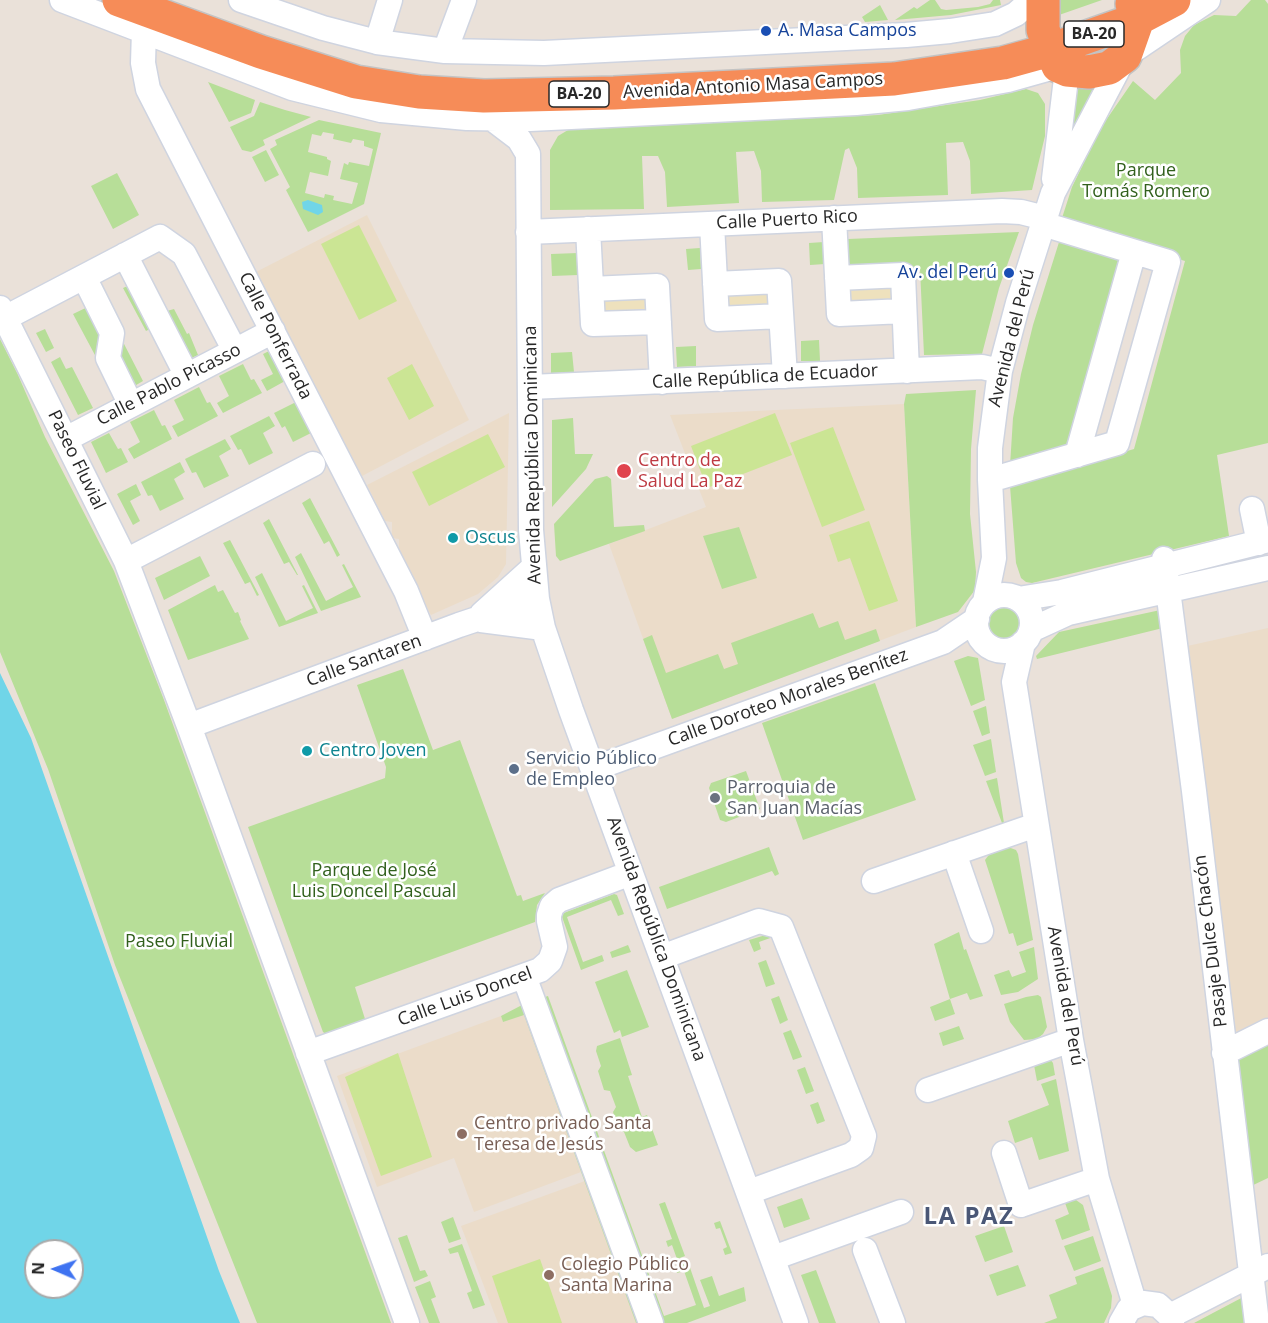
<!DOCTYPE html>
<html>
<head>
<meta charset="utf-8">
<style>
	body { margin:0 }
	#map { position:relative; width:1268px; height:1323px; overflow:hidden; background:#eae1d9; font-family:"Open Sans",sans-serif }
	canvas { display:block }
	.north { position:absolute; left:24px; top:1239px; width:60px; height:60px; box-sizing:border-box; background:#fff; border:2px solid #a9a9a9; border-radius:50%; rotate:272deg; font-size:16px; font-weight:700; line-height:24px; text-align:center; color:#282828 }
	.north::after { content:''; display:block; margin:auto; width:21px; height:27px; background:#3f73f1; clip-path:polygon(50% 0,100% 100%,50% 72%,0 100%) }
</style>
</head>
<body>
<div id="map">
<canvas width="1268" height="1323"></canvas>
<div class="north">N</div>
</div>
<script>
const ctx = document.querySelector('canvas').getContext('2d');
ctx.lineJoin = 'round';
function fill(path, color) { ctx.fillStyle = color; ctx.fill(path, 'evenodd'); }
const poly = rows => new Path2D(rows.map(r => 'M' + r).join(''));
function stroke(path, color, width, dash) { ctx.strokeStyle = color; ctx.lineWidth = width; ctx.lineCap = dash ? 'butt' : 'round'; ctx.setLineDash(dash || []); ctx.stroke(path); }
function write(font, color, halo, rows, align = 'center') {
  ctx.font = font + ' "Open Sans",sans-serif'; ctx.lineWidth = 5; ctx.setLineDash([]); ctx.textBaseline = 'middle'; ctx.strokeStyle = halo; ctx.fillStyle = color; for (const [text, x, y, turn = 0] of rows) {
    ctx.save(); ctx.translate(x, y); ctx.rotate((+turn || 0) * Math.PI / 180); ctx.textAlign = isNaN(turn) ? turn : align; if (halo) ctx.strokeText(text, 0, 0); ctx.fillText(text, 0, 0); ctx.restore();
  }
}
const education = poly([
	[367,215,469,420,362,476,268,299,256,272],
	[904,404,916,627,672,719,609,544,706,507,670,415],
	[509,413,506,564,498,577,478,594,431,615,399,557,399,539,392,538,392,522,385,521,367,485],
	[1268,628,1268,1024,1229,1043,1183,647],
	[524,1014,581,1172,474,1212,454,1158,377,1187,337,1076,501,1016,503,1022],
	[585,1181,636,1323,498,1323,461,1226]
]);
const green = poly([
	[930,0,935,0,941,9,946,10,978,7,990,4,993,0,1000,0,1001,5,951,15,895,20,914,7,917,9],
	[1060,0,1102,0,1059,15],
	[1251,0,1265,0,1268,4,1268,443,1217,455,1229,536,1032,583,1026,582,1021,578,1016,563,1010,486,1134,449,1185,261,1065,225,1062,218,1072,187,1102,126,1133,81,1155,100,1181,73,1180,50,1185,36,1194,25,1214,15,1236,16],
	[880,5,888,20,865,22,862,17],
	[208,82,255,100,251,113,229,122],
	[1075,88,1096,88,1072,136,1070,120],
	[1026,89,1038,93,1045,104,1045,136,1032,190,971,194,970,161,963,142,946,143,948,195,858,198,857,168,849,148,845,150,834,200,762,202,761,171,754,151,736,152,739,203,667,207,665,172,658,156,642,156,644,209,550,210,550,150,558,136,568,130,878,115,980,100],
	[260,102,285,110,311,117,263,140,265,145,251,152,242,150,230,127,254,116],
	[319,120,381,133,364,204,308,232,286,190,290,187,270,149,277,145,275,140],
	[323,132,334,134,333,139,351,143,353,139,364,141,364,146,373,149,369,166,349,162,348,165,344,163,340,179,358,183,352,204,333,200,334,196,325,194,324,198,305,193,310,172,328,176,331,161,327,159,327,157,308,152,312,134,321,136],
	[266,150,279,175,265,182,252,157],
	[117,173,139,215,113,229,91,186],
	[1019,232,999,288,982,354,924,355,920,269,849,272,848,239],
	[1060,239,1124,257,1071,447,1010,466,1013,418,1021,374,1033,325],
	[824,242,825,264,810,265,809,243],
	[700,248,701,269,688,270,686,249],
	[578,253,578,275,552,276,551,254],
	[137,282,150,329,146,331,123,288],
	[96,303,111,332,101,354,96,357,73,314],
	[174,309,187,334,189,333,198,355,183,362,167,311],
	[45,329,54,348,46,352,36,333],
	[114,338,122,340,143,381,126,391],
	[0,339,18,375,45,437,114,571,164,700,391,1323,257,1323,115,965,48,769,0,652],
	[819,340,820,361,801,361,801,341],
	[696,346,696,366,677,367,676,347],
	[269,351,285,381,267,391,261,380,273,374,263,354],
	[572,352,574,372,551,373,551,353],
	[60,357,66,369,72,367,93,408,78,415,51,362],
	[243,364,251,380,254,379,262,393,223,413,217,403,229,396,219,376],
	[199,387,207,403,210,402,218,416,178,437,172,426,184,420,174,400],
	[976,390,971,449,970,514,976,572,975,590,958,612,916,627,904,404,906,394],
	[296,402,311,433,293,442,285,426,282,428,274,413],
	[154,410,162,426,165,425,172,439,134,459,128,449,140,442,130,422],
	[269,416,275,426,263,433,273,453,249,465,241,449,238,450,230,436],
	[573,418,575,454,593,454,586,469,552,507,552,420],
	[109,433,118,449,121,448,128,462,106,473,91,442],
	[225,439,231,449,219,456,229,476,204,488,196,472,192,473,185,459],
	[180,462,185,472,174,479,184,499,160,511,152,495,148,496,141,482],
	[607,476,611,479,614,527,644,525,645,531,560,561,556,556,554,524,595,479],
	[136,484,141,495,130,501,140,521,133,525,117,494],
	[310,498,340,555,337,557,329,541,324,544,302,503],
	[269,519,298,575,297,575,289,562,284,564,263,523],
	[739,527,757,578,722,589,703,536],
	[230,540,259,595,257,596,250,582,245,584,223,543],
	[301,553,326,601,353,587,342,565,344,564,361,597,321,611,295,557],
	[200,556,210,576,164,600,155,578],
	[262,573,286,621,313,608,302,586,304,585,318,613,279,627,255,577],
	[215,585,218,592,223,590,235,613,238,612,241,620,240,621,249,639,188,660,168,610],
	'987 623a18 18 0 1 1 36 0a18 18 0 1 1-36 0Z',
	[1165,609,1229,1043,1268,1024,1268,1178,1247,1188,1167,627,1037,659,1036,656,1059,632],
	[813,613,819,628,838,621,845,640,876,629,880,641,672,719,643,639,652,635,666,673,718,654,724,669,738,664,731,643],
	[968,656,978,658,985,700,971,706,954,661],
	[403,669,433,750,460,740,517,896,521,895,523,901,545,893,537,905,535,922,355,987,365,1019,326,1034,323,1032,248,827,385,778,386,767,357,685],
	[875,683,916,800,803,840,762,723],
	[986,706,990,733,982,736,973,711],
	[991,739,996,772,985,776,973,745],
	[746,771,760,809,726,822,720,820,709,788,711,783],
	[997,778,1004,823,1002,823,986,781],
	[769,847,779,874,775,876,772,871,667,909,659,887],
	[1008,847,1016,850,1018,854,1033,940,1017,946,1013,933,1009,934,985,860,991,852],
	[614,894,617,895,624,914,618,916,611,900,567,917,583,962,602,955,604,961,581,970,561,914],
	[959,932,964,950,966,949,983,996,970,1000,967,993,950,999,955,1014,935,1021,930,1007,950,999,934,944],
	[769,934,773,937,759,942,761,949,754,952,749,940],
	[628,945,631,952,612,958,610,952],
	[1034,947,1038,979,1018,992,1001,995,994,975,1009,970,1012,977,1026,972,1019,952],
	[766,960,775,984,766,987,758,963],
	[627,970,649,1027,622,1037,620,1030,614,1033,595,982],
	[1038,995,1041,997,1047,1027,1043,1034,1037,1039,1024,1040,1010,1022,1004,1004,1026,997],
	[548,996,664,1316,696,1305,684,1271,677,1273,675,1267,688,1262,704,1308,710,1306,700,1280,712,1276,719,1296,744,1287,746,1301,687,1323,636,1323,524,1015,503,1022,501,1016,522,1005],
	[779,996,788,1020,780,1024,771,999],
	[959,1026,964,1039,943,1046,939,1033],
	[791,1030,802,1057,793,1060,783,1033],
	[620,1038,632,1075,628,1076,642,1117,647,1115,658,1145,636,1152,630,1147,624,1132,619,1130,613,1112,616,1107,610,1091,604,1090,598,1071,601,1066,596,1051,597,1046],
	[1050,1059,1053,1063,1055,1075,1037,1081,1034,1065],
	[805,1067,814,1091,806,1094,797,1070],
	[1056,1079,1069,1151,1039,1160,1032,1137,1015,1143,1008,1121,1049,1105,1041,1084],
	[818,1102,825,1121,817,1124,810,1105],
	[802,1198,810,1219,784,1228,777,1207],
	[1076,1200,1083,1205,1090,1230,1062,1240,1055,1220,1069,1214,1065,1203],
	[665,1202,685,1256,677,1259,672,1245,668,1247,666,1241,672,1239,659,1204],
	[453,1217,461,1239,449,1243,441,1222],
	[720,1221,732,1253,725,1255,723,1249,727,1247,720,1228,716,1229,714,1223],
	[1004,1226,1013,1252,985,1262,975,1236],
	[407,1235,420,1271,425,1270,428,1276,414,1282,398,1238],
	[1093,1236,1101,1261,1074,1271,1064,1246],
	[462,1244,485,1305,473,1309,467,1293,472,1291,458,1252,450,1254,448,1249],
	[1018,1265,1026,1286,997,1296,989,1275],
	[1103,1267,1112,1296,1111,1308,1104,1323,1044,1323,1057,1318,1049,1295,1077,1284,1075,1277],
	[816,1270,836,1323,819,1323,801,1275],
	[430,1281,436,1297,431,1299,440,1323,429,1323,415,1287],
	[1247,1295,1250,1323,1193,1323,1194,1323]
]);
const sand = poly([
	[894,282,895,305,848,308,847,284],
	[770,288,772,311,725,313,723,290],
	[648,293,649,316,602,319,600,295]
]);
const pitch = poly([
	[359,225,397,301,359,320,321,244],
	[412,364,434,406,409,420,387,378],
	[775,413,792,455,707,488,691,446],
	[833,427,865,510,822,527,790,443],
	[488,434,505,467,429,506,412,472],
	[869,521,898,601,869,611,850,558,838,562,829,535],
	[398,1053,432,1157,381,1176,345,1077],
	[540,1259,562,1323,508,1323,492,1276]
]);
const water = poly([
	[308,200,322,205,323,212,318,215,303,209,302,202],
	[0,673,31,738,219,1271,240,1323,0,1323],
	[36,1251,72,1251,72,1287,36,1287]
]);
const minor = poly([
	[62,0,292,88,381,110,467,118,530,119,856,103,908,98,1008,80,1058,66],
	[241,0,323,28,377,42,445,51,544,53,906,35,950,31,995,24,1016,14,1032,0],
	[144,30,143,63,148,89,406,591,425,638],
	[377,42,390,0],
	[445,51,464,0],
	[494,120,519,139,528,154,531,530,537,599,543,628,571,710,796,1323],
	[1054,179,1067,70],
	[834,218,839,314,904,311],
	[712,224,717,319,781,316],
	[588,229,593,324,659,322],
	[528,232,1002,211,1021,212,1045,218],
	[125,255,187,376],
	[84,277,112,333,108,358,131,405],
	[837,278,903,275,907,371],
	[715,284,779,281,785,376],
	[591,289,657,286,662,382],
	[0,308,126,561,189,726,407,1323],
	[5,318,160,237,184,254,235,351],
	[530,387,982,367,1000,371],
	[66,439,273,331],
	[1077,455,1134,252],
	[990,480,1117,443,1168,262,1043,224],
	[1252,509,1259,543],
	[1164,559,1194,791,1257,1323],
	[126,561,313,464],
	'976 623a28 28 0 1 1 56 0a28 28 0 1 1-56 0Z',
	[1018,599,1062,592,1268,540],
	[985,602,994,558,990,480,990,448,1000,371,1018,303,1053,193,1125,56,1208,0],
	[482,614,534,567],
	[481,620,543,628],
	[1031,630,1068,613,1268,568],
	[1023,643,1014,682,1071,1040,1097,1179,1135,1305],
	[189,726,459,625,537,599],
	[593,769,943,642,977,619],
	[954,853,981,931],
	[874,881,1036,825],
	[662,957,759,921,781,927,864,1136,861,1148,851,1155,749,1192],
	[524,976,651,1323],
	[308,1053,540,970,550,961,555,947,549,921,549,915,552,906,559,900,631,873],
	[1224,1053,1268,1031],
	[928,1090,1071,1040],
	[1004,1153,1021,1205,1097,1179],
	[865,1250,893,1323],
	[773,1258,901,1212],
	[1170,1316,1268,1266],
	[1121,1323,1129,1309,1143,1303,1158,1305,1170,1316,1172,1323]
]);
const highway = poly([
	[119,0,261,52,356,82,419,92,484,96,614,93,894,79,1003,63,1050,50,1138,19,1174,0],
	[1043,0,1043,30,1058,66,1067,70,1089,72,1109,68,1125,56,1138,19,1132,4]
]);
const markers = [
	[766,31,6,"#1a4fb4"],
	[1009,273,6,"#1a4fb4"],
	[624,471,8,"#e0444e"],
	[453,538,6,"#0f9aa8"],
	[307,751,6,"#0f9aa8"],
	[514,769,6,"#5c6f8a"],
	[715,798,6,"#6b7280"],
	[462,1134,6,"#8d6e63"],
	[549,1275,6,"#8d6e63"]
];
const shields = [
	[1094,34,60],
	[579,94,60]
];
const shieldNames = [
	["BA-20",1094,34],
	["BA-20",579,94]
];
const transitNames = [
	["A. Masa Campos",778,31],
	["Av. del Perú",997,273,"right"]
];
const streetNames = [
	["Avenida Antonio Masa Campos",753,86,-3],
	["Calle Puerto Rico",787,220,-3],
	["Calle Ponferrada",275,336,63],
	["Avenida del Perú",1012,338,-76],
	["Calle República de Ecuador",765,377,-3],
	["Calle Pablo Picasso",169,385,-27],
	["Avenida República Dominicana",533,455,-91],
	["Paseo Fluvial",76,460,64],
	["Calle Santaren",364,661,-20],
	["Calle Doroteo Morales Benítez",788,698,-20],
	["Avenida República Dominicana",656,939,70],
	["Pasaje Dulce Chacón",1211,941,-97],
	["Avenida del Perú",1065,996,80],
	["Calle Luis Doncel",465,997,-20]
];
const parkNames = [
	["Parque",1146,171],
	["Tomás Romero",1146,192],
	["Parque de José",374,871],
	["Luis Doncel Pascual",374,892],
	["Paseo Fluvial",179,942]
];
const healthNames = [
	["Centro de",638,461],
	["Salud La Paz",638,482]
];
const cultureNames = [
	["Oscus",465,538],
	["Centro Joven",319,751]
];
const serviceNames = [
	["Servicio Público",526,759],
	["de Empleo",526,780]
];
const worshipNames = [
	["Parroquia de",727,788],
	["San Juan Macías",727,809]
];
const educationNames = [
	["Centro privado Santa",474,1124],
	["Teresa de Jesús",474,1145],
	["Colegio Público",561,1265],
	["Santa Marina",561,1286]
];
const districtNames = [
	["LA PAZ",969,1217]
];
fill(education, '#ebdcc9');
fill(green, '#b7de98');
fill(sand, '#eee1bd');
fill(pitch, '#cbe594');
fill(water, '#70d5e8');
stroke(minor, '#cfd4e0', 27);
stroke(highway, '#c3c3c3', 36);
stroke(minor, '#fff', 24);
stroke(highway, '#f68c58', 33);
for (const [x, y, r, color] of markers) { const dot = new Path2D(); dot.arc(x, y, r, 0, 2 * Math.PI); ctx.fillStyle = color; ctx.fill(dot); stroke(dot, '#fff', 2); }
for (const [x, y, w] of shields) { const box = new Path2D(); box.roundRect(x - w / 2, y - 13, w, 26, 4.5); ctx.fillStyle = '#fff'; ctx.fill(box); stroke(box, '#282828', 1.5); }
write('bold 16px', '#282828', null, shieldNames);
write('18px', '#164399', '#fff', transitNames, 'left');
write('18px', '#282828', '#fff', streetNames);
write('18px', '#31601c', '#fff', parkNames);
write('18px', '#be3a42', '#fff', healthNames, 'left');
write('18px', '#0d838f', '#fff', cultureNames, 'left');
write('18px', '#4e5e75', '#fff', serviceNames, 'left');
write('18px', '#5b616d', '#fff', worshipNames, 'left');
write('18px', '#785e54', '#fff', educationNames, 'left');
ctx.letterSpacing = '1.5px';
write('bold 24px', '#4a5776', '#fff', districtNames);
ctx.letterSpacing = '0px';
</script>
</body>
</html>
